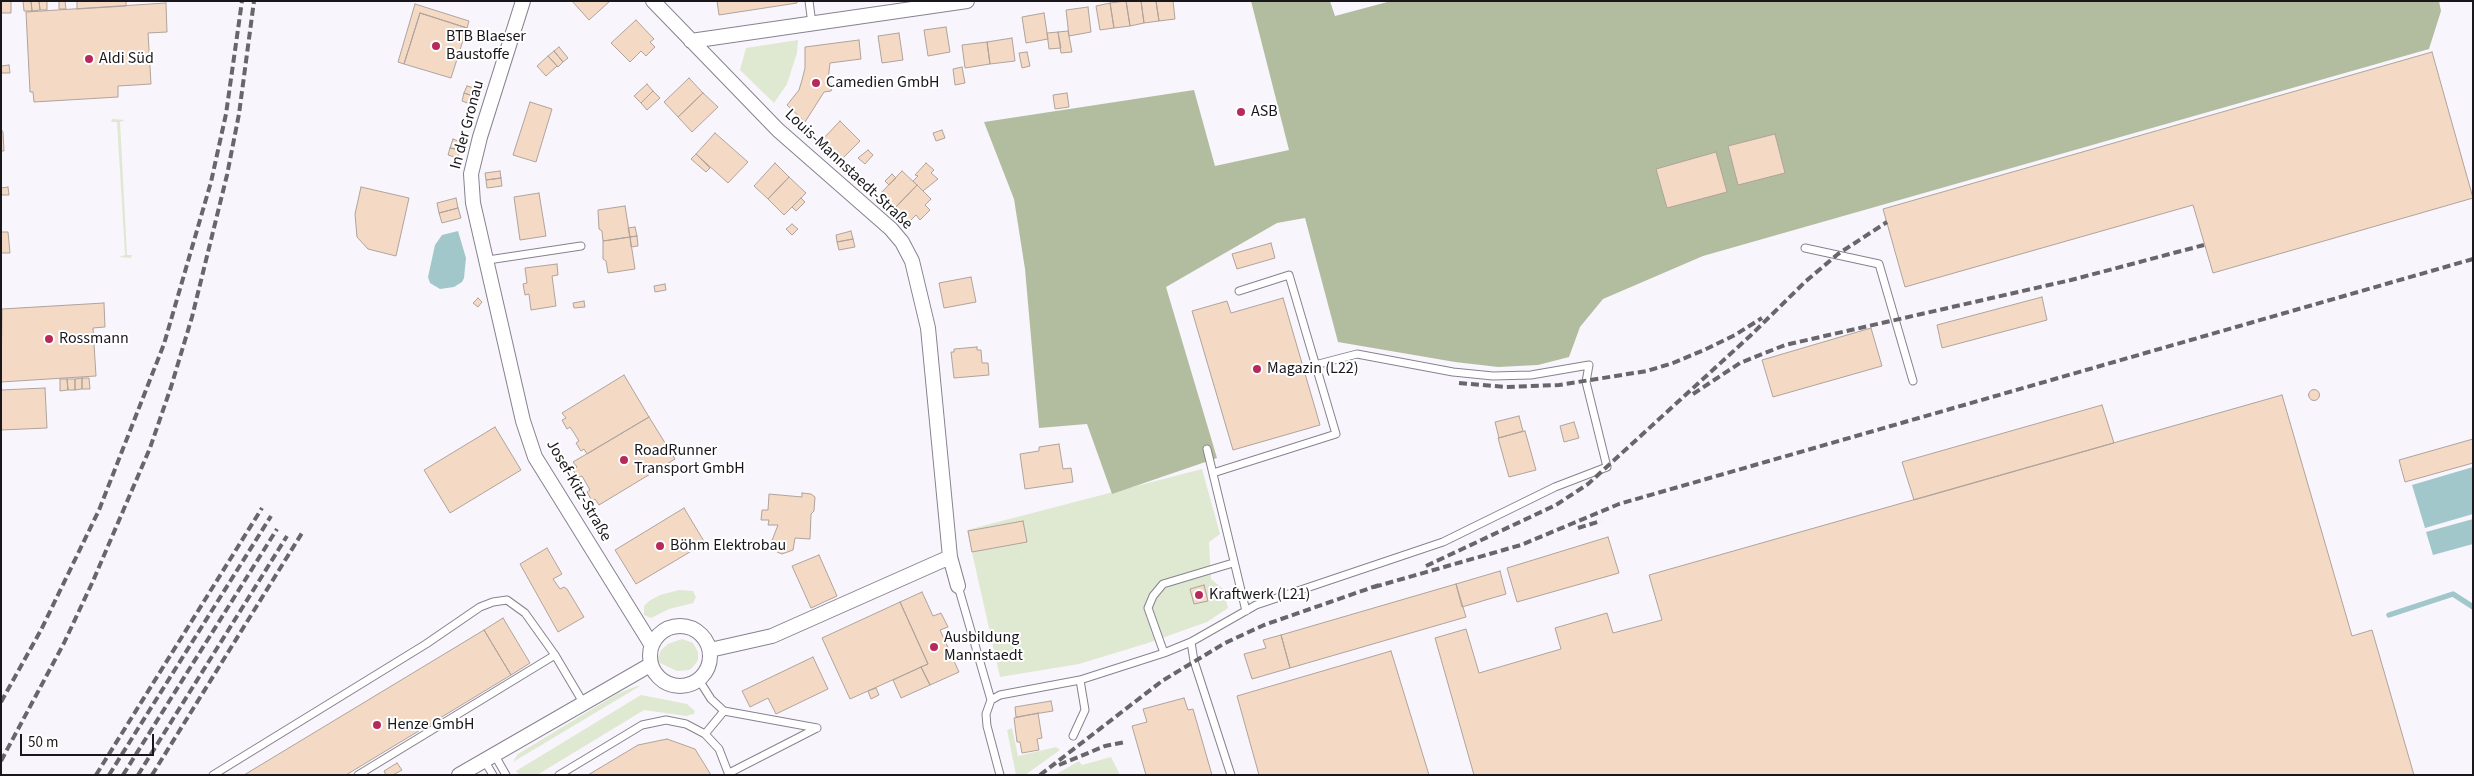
<!DOCTYPE html>
<html>
<head>
<meta charset="utf-8">
<style>
	body { margin:0 }
	#map { position:relative; width:2474px; height:776px; overflow:hidden; background:#f9f5fd; font-family:"Source Sans 3",sans-serif }
	canvas { display:block }
	.frame { position:absolute; inset:0; border:2px solid #19171b; pointer-events:none }
	.scale { position:absolute; left:20px; top:734px; width:134px; height:22px; box-sizing:border-box; border:2px solid #19171b; border-top:0; padding-left:6px; font-size:15px; line-height:18px; white-space:nowrap; color:#19171b; -webkit-text-stroke:4px #fff; paint-order:stroke }
</style>
</head>
<body>
<div id="map">
<canvas width="2474" height="776"></canvas>
<div class="frame"></div>
<div class="scale">50 m</div>
</div>
<script>
const ctx = document.querySelector('canvas').getContext('2d');
ctx.lineJoin = 'round';
function fill(path, color) { ctx.fillStyle = color; ctx.fill(path, 'evenodd'); }
const poly = rows => new Path2D(rows.map(r => 'M' + r).join(''));
function stroke(path, color, width, dash) { ctx.strokeStyle = color; ctx.lineWidth = width; ctx.lineCap = dash ? 'butt' : 'round'; ctx.setLineDash(dash || []); ctx.stroke(path); }
function write(font, color, halo, rows, align = 'center') {
  ctx.font = font + ' "Source Sans 3",sans-serif'; ctx.lineWidth = 4; ctx.setLineDash([]); ctx.textBaseline = 'middle'; ctx.strokeStyle = halo; ctx.fillStyle = color; for (const [text, x, y, turn = 0] of rows) {
    ctx.save(); ctx.translate(x, y); ctx.rotate((+turn || 0) * Math.PI / 180); ctx.textAlign = isNaN(turn) ? turn : align; if (halo) ctx.strokeText(text, 0, 0); ctx.fillText(text, 0, 0); ctx.restore();
  }
}
const green = poly([
	[798,40,797,53,787,84,774,103,740,70,746,48],
	[112,119,125,120,120,122,127,255,132,255,131,258,119,257,125,255,117,122,111,122],
	[1202,469,1220,534,1209,542,1211,579,1223,589,1228,608,1207,622,1148,643,1079,664,1000,677,967,530],
	[679,590,693,591,696,597,693,603,669,609,651,618,644,615,644,606,649,601,660,595],
	[682,639,693,643,698,652,698,660,693,667,689,670,677,671,660,663,658,658,661,650,668,644],
	[637,686,640,686,513,762,518,754,617,694],
	[641,695,687,704,695,711,694,714,686,716,644,710,537,775,519,775,516,771],
	[1012,728,1018,756,1056,747,1060,750,1025,775,1016,775,1007,730],
	[1111,757,1120,775,1055,775,1079,761,1082,765]
]);
const forest = poly([
	[1251,1,1330,1,1335,16,1391,1,2439,1,2441,11,2429,49,1703,256,1603,299,1580,327,1569,357,1538,365,1498,367,1455,362,1338,342,1305,218,1277,223,1166,287,1217,458,1112,494,1087,424,1039,428,1025,269,1014,199,984,122,1194,90,1215,166,1289,150]
]);
const water = poly([
	[458,231,466,258,464,278,462,282,454,287,440,289,430,283,428,277,435,245,442,235],
	[2473,467,2473,514,2425,528,2412,485],
	[2473,519,2473,544,2433,555,2426,532]
]);
const stream = poly([
	[2389,615,2453,594,2473,607]
]);
const building = poly([
	[1,1,11,1,11,13,1,13,1,1],
	[23,1,31,1,32,11,24,11,23,1],
	[31,1,39,1,40,10,32,11,31,1],
	[39,1,47,1,47,10,40,10,39,1],
	[59,1,65,1,66,9,59,9,59,1],
	[77,1,126,1,126,6,77,9,77,1],
	[572,1,610,1,589,20,572,1],
	[717,1,797,1,797,3,719,15,717,1],
	[1126,1,1141,1,1144,23,1130,26,1126,1],
	[1126,1,1130,26,1114,28,1110,3,1126,1],
	[1141,1,1156,1,1159,21,1144,23,1141,1],
	[1156,1,1173,1,1175,19,1159,21,1156,1],
	[166,3,167,32,148,33,151,84,118,86,118,97,34,102,33,92,30,92,26,12,166,3],
	[1110,3,1114,28,1100,30,1096,6,1110,3],
	[415,4,469,21,467,28,420,13,404,64,398,62,415,4],
	[1088,7,1091,32,1069,36,1066,10,1088,7],
	[420,13,467,28,451,78,404,64,420,13],
	[1044,13,1048,39,1026,43,1022,17,1044,13],
	[636,20,654,39,650,42,655,47,646,56,641,51,630,62,611,43,636,20],
	[946,27,950,52,928,56,924,30,946,27],
	[1068,31,1072,52,1061,53,1058,32,1068,31],
	[1058,32,1061,48,1049,49,1047,33,1058,32],
	[899,33,903,60,882,63,878,36,899,33],
	[1012,38,1015,61,990,64,987,42,1012,38],
	[859,40,861,59,830,63,828,80,833,86,831,91,824,92,805,122,787,105,799,90,802,80,805,68,805,47,859,40],
	[987,42,990,64,965,68,962,45,987,42],
	[559,47,568,58,563,62,554,51,559,47],
	[554,51,563,62,558,67,548,56,554,51],
	[1027,52,1030,66,1022,68,1019,53,1027,52],
	[2432,52,2473,198,2213,273,2193,205,1905,287,1883,209,2432,52],
	[548,56,557,66,546,76,537,66,548,56],
	[9,65,10,73,1,73,1,66,9,65],
	[962,67,965,83,955,85,953,69,962,67],
	[689,78,703,93,678,117,664,102,689,78],
	[647,84,653,91,641,103,634,96,647,84],
	[467,86,478,89,476,97,464,93,467,86],
	[653,91,660,98,647,110,641,103,653,91],
	[464,93,476,97,473,105,462,101,464,93],
	[703,93,718,107,692,132,678,117,703,93],
	[1067,93,1069,107,1055,109,1053,95,1067,93],
	[530,102,552,109,536,162,513,155,530,102],
	[840,121,860,141,843,158,823,139,840,121],
	[1,129,3,132,4,151,1,151,1,129],
	[942,130,945,138,936,141,933,133,942,130],
	[715,133,748,162,728,183,696,154,715,133],
	[1775,134,1785,173,1738,185,1728,146,1775,134],
	[453,139,463,143,460,150,450,148,453,139],
	[450,148,460,150,458,158,448,155,450,148],
	[868,150,873,155,865,164,858,158,868,150],
	[1716,152,1727,192,1667,208,1656,169,1716,152],
	[696,154,710,168,706,172,691,159,696,154],
	[775,163,789,177,768,199,754,186,775,163],
	[926,163,934,170,931,173,938,179,923,191,913,181,918,176,915,175,926,163],
	[500,171,501,178,486,180,485,173,500,171],
	[902,171,917,185,895,208,880,194,902,171],
	[892,174,896,178,889,185,885,181,892,174],
	[789,177,806,193,784,215,768,199,789,177],
	[501,178,502,186,487,188,486,180,501,178],
	[917,185,931,199,925,205,930,210,920,220,916,215,909,222,895,208,917,185],
	[8,187,9,195,1,195,1,188,8,187],
	[361,187,409,198,396,256,368,249,357,237,355,214,361,187],
	[539,193,546,236,520,240,514,197,539,193],
	[456,198,458,208,439,213,437,203,456,198],
	[801,198,805,202,796,211,792,207,801,198],
	[625,206,630,237,603,241,602,231,599,229,598,210,625,206],
	[458,208,461,218,442,223,439,213,458,208],
	[792,224,798,229,792,235,786,229,792,224],
	[635,227,637,236,630,237,628,228,635,227],
	[851,231,853,239,837,242,836,235,851,231],
	[1,232,8,232,10,253,1,253,1,232],
	[637,236,638,246,631,247,630,237,637,236],
	[630,237,635,269,608,273,606,261,603,259,603,241,630,237],
	[853,239,855,247,839,250,837,242,853,239],
	[1271,243,1275,258,1237,269,1232,254,1271,243],
	[557,264,558,275,552,276,556,306,531,310,529,294,525,295,523,284,527,283,525,268,557,264],
	[971,277,976,302,944,308,939,283,971,277],
	[665,284,666,290,655,292,654,286,665,284],
	[2042,297,2047,320,1942,348,1937,325,2042,297],
	[478,298,482,302,478,307,473,303,478,298],
	[1283,298,1320,425,1233,450,1192,311,1227,301,1231,313,1283,298],
	[584,301,585,307,574,308,573,303,584,301],
	[104,303,105,327,93,328,96,376,1,382,2,309,104,303],
	[1871,328,1882,366,1773,397,1762,360,1871,328],
	[977,347,977,350,981,350,982,363,988,363,989,375,954,378,951,352,954,352,954,349,977,347],
	[624,375,649,417,587,454,584,449,581,451,576,443,579,441,574,433,570,427,567,429,562,420,566,418,562,413,624,375],
	[82,378,89,378,90,389,82,389,82,378],
	[82,378,82,389,75,390,75,379,82,378],
	[60,379,67,379,68,390,60,391,60,379],
	[67,379,75,379,75,390,68,390,67,379],
	[45,388,47,428,1,430,1,390,45,388],
	'2308.5 395a5.5 5.5 0 1 1 11 0a5.5 5.5 0 1 1-11 0Z',
	[2282,395,2352,636,2372,630,2414,775,1474,775,1435,638,1466,629,1479,673,1561,649,1555,628,1607,613,1613,633,1662,620,1649,575,2282,395],
	[2102,405,2114,443,1914,500,1902,462,2102,405],
	[1519,416,1523,431,1499,438,1495,422,1519,416],
	[649,417,675,459,599,505,595,499,592,501,587,492,590,490,582,476,578,478,573,470,577,467,573,462,649,417],
	[1574,422,1579,438,1564,442,1560,426,1574,422],
	[495,427,521,470,450,513,424,470,495,427],
	[1525,431,1536,470,1509,477,1498,438,1525,431],
	[2473,439,2473,463,2405,482,2399,460,2473,439],
	[1059,444,1063,469,1071,468,1073,482,1025,489,1020,454,1039,451,1039,447,1059,444],
	[802,493,811,494,815,497,814,511,811,514,810,539,795,538,793,550,782,554,777,552,771,543,778,525,768,525,769,520,761,520,762,510,768,510,769,494,802,497,802,493],
	[684,508,705,543,636,584,615,550,684,508],
	[1023,521,1027,542,972,552,968,531,1023,521],
	[1608,537,1619,573,1517,602,1507,568,1608,537],
	[547,548,562,574,553,579,560,589,564,587,567,589,584,617,558,632,520,564,547,548],
	[819,555,837,596,811,608,792,566,819,555],
	[1500,571,1506,594,1462,607,1456,584,1500,571],
	[1456,584,1466,617,1290,668,1281,635,1456,584],
	[1204,585,1208,601,1194,604,1190,589,1204,585],
	[922,592,933,616,941,613,948,627,940,630,959,672,930,685,921,667,928,664,900,602,922,592],
	[900,602,928,664,850,699,822,638,900,602],
	[503,618,530,663,511,675,484,630,503,618],
	[484,630,511,675,346,775,244,775,484,630],
	[1281,635,1290,668,1252,679,1244,654,1266,648,1263,640,1281,635],
	[1391,651,1429,775,1259,775,1237,696,1391,651],
	[813,657,828,689,776,714,768,698,750,707,742,691,813,657],
	[921,667,930,685,901,698,893,680,921,667],
	[876,688,879,695,871,699,868,691,876,688],
	[1184,698,1188,710,1193,709,1212,775,1146,775,1132,726,1147,722,1143,709,1184,698],
	[1051,701,1053,711,1016,717,1015,707,1051,701],
	[1038,713,1042,738,1037,739,1039,750,1022,753,1020,742,1017,742,1014,718,1038,713],
	[667,739,695,749,711,775,588,775,638,745,667,739],
	[397,763,402,770,393,775,386,775,384,771,397,763]
]);
const service = poly([
	[809,1,812,24],
	[1805,248,1879,264,1913,381],
	[488,260,581,246],
	[1207,449,1246,611],
	[1213,473,1336,434,1289,275,1239,291],
	[958,586,991,700,986,714,987,726,1000,775],
	[1191,642,1194,661,1231,775],
	[1164,653,1148,608,1153,596,1163,584,1233,563],
	[699,680,711,699,724,711,705,734],
	[991,700,1000,695,1080,680,1164,653,1191,642,1256,605,1443,542,1555,487,1607,467,1586,382,1589,365,1531,375,1493,376,1453,372,1357,354,1315,365],
	[724,711,817,728],
	[1073,736,1085,710,1080,680],
	[494,754,506,775],
	[484,760,493,775],
	[729,773,817,728],
	[213,775,426,644,480,607,493,602,507,600,525,613,555,655,584,704],
	[358,775,555,655],
	[559,775,642,725,666,720,686,724,705,734,719,749,729,775]
]);
const minor = poly([
	[523,1,480,137,471,174,473,203,523,421,535,457,651,644],
	[653,1,778,130,891,229,902,242,912,261,928,328,950,557,958,586],
	[691,41,967,1],
	'650 656a30 30 0 1 1 60 0a30 30 0 1 1-60 0Z',
	[710,650,772,636,950,557],
	[459,775,650,665]
]);
const rail = poly([
	[1459,383,1506,387,1559,385,1647,371,1673,363,1704,350,1735,335,1762,318],
	[1693,394,1740,363,1785,345,2071,280,2204,245],
	[1578,528,1601,521],
	[1426,566,1556,505,1588,484,1750,336,1806,281,1838,254,1887,222],
	[1374,587,1521,545,1619,504,2473,259],
	[1,702,41,630,99,510,164,344,211,182,226,114,242,1],
	[1,761,64,643,93,581,150,448,171,387,192,317,227,175,239,114,254,1],
	[1059,765,1105,746,1125,742],
	[96,775,262,508],
	[109,775,271,516],
	[123,775,277,529],
	[138,775,287,536],
	[152,775,302,533],
	[1040,775,1162,681,1225,643,1264,625,1379,585]
]);
const markers = [
	[436,46,5,"#b72959"],
	[89,59,5,"#b72959"],
	[816,83,5,"#b72959"],
	[1241,112,5,"#b72959"],
	[49,339,5,"#b72959"],
	[1257,369,5,"#b72959"],
	[624,460,5,"#b72959"],
	[660,546,5,"#b72959"],
	[1199,595,5,"#b72959"],
	[934,647,5,"#b72959"],
	[377,725,5,"#b72959"]
];
const poiNames = [
	["BTB Blaeser",446,37],
	["Baustoffe",446,55],
	["Aldi Süd",99,59],
	["Camedien GmbH",826,83],
	["ASB",1251,112],
	["Rossmann",59,339],
	["Magazin (L22)",1267,369],
	["RoadRunner",634,451],
	["Transport GmbH",634,469],
	["Böhm Elektrobau",670,546],
	["Kraftwerk (L21)",1209,595],
	["Ausbildung",944,638],
	["Mannstaedt",944,656],
	["Henze GmbH",387,725]
];
const streetNames = [
	["In der Gronau",468,125,-75],
	["Louis-Mannstaedt-Straße",848,170,43],
	["Josef-Kitz-Straße",578,491,60]
];
fill(green, '#dfe8d1');
fill(forest, '#b2bda0');
fill(water, '#a1c7cb');
stroke(stream, '#a1c7cb', 5.5);
fill(building, '#f4d9c5');
stroke(building, '#afa39b', 1);
stroke(service, '#87828e', 9);
stroke(minor, '#87828e', 16);
stroke(service, '#fff', 7);
stroke(minor, '#fff', 14);
stroke(rail, '#68666b', 4, [8, 4]);
for (const [x, y, r, color] of markers) { const dot = new Path2D(); dot.arc(x, y, r, 0, 2 * Math.PI); ctx.fillStyle = color; ctx.fill(dot); stroke(dot, '#fff', 2); }
write('16px', '#19171b', '#fff', poiNames, 'left');
write('16px', '#19171b', '#fff', streetNames);
</script>
</body>
</html>
